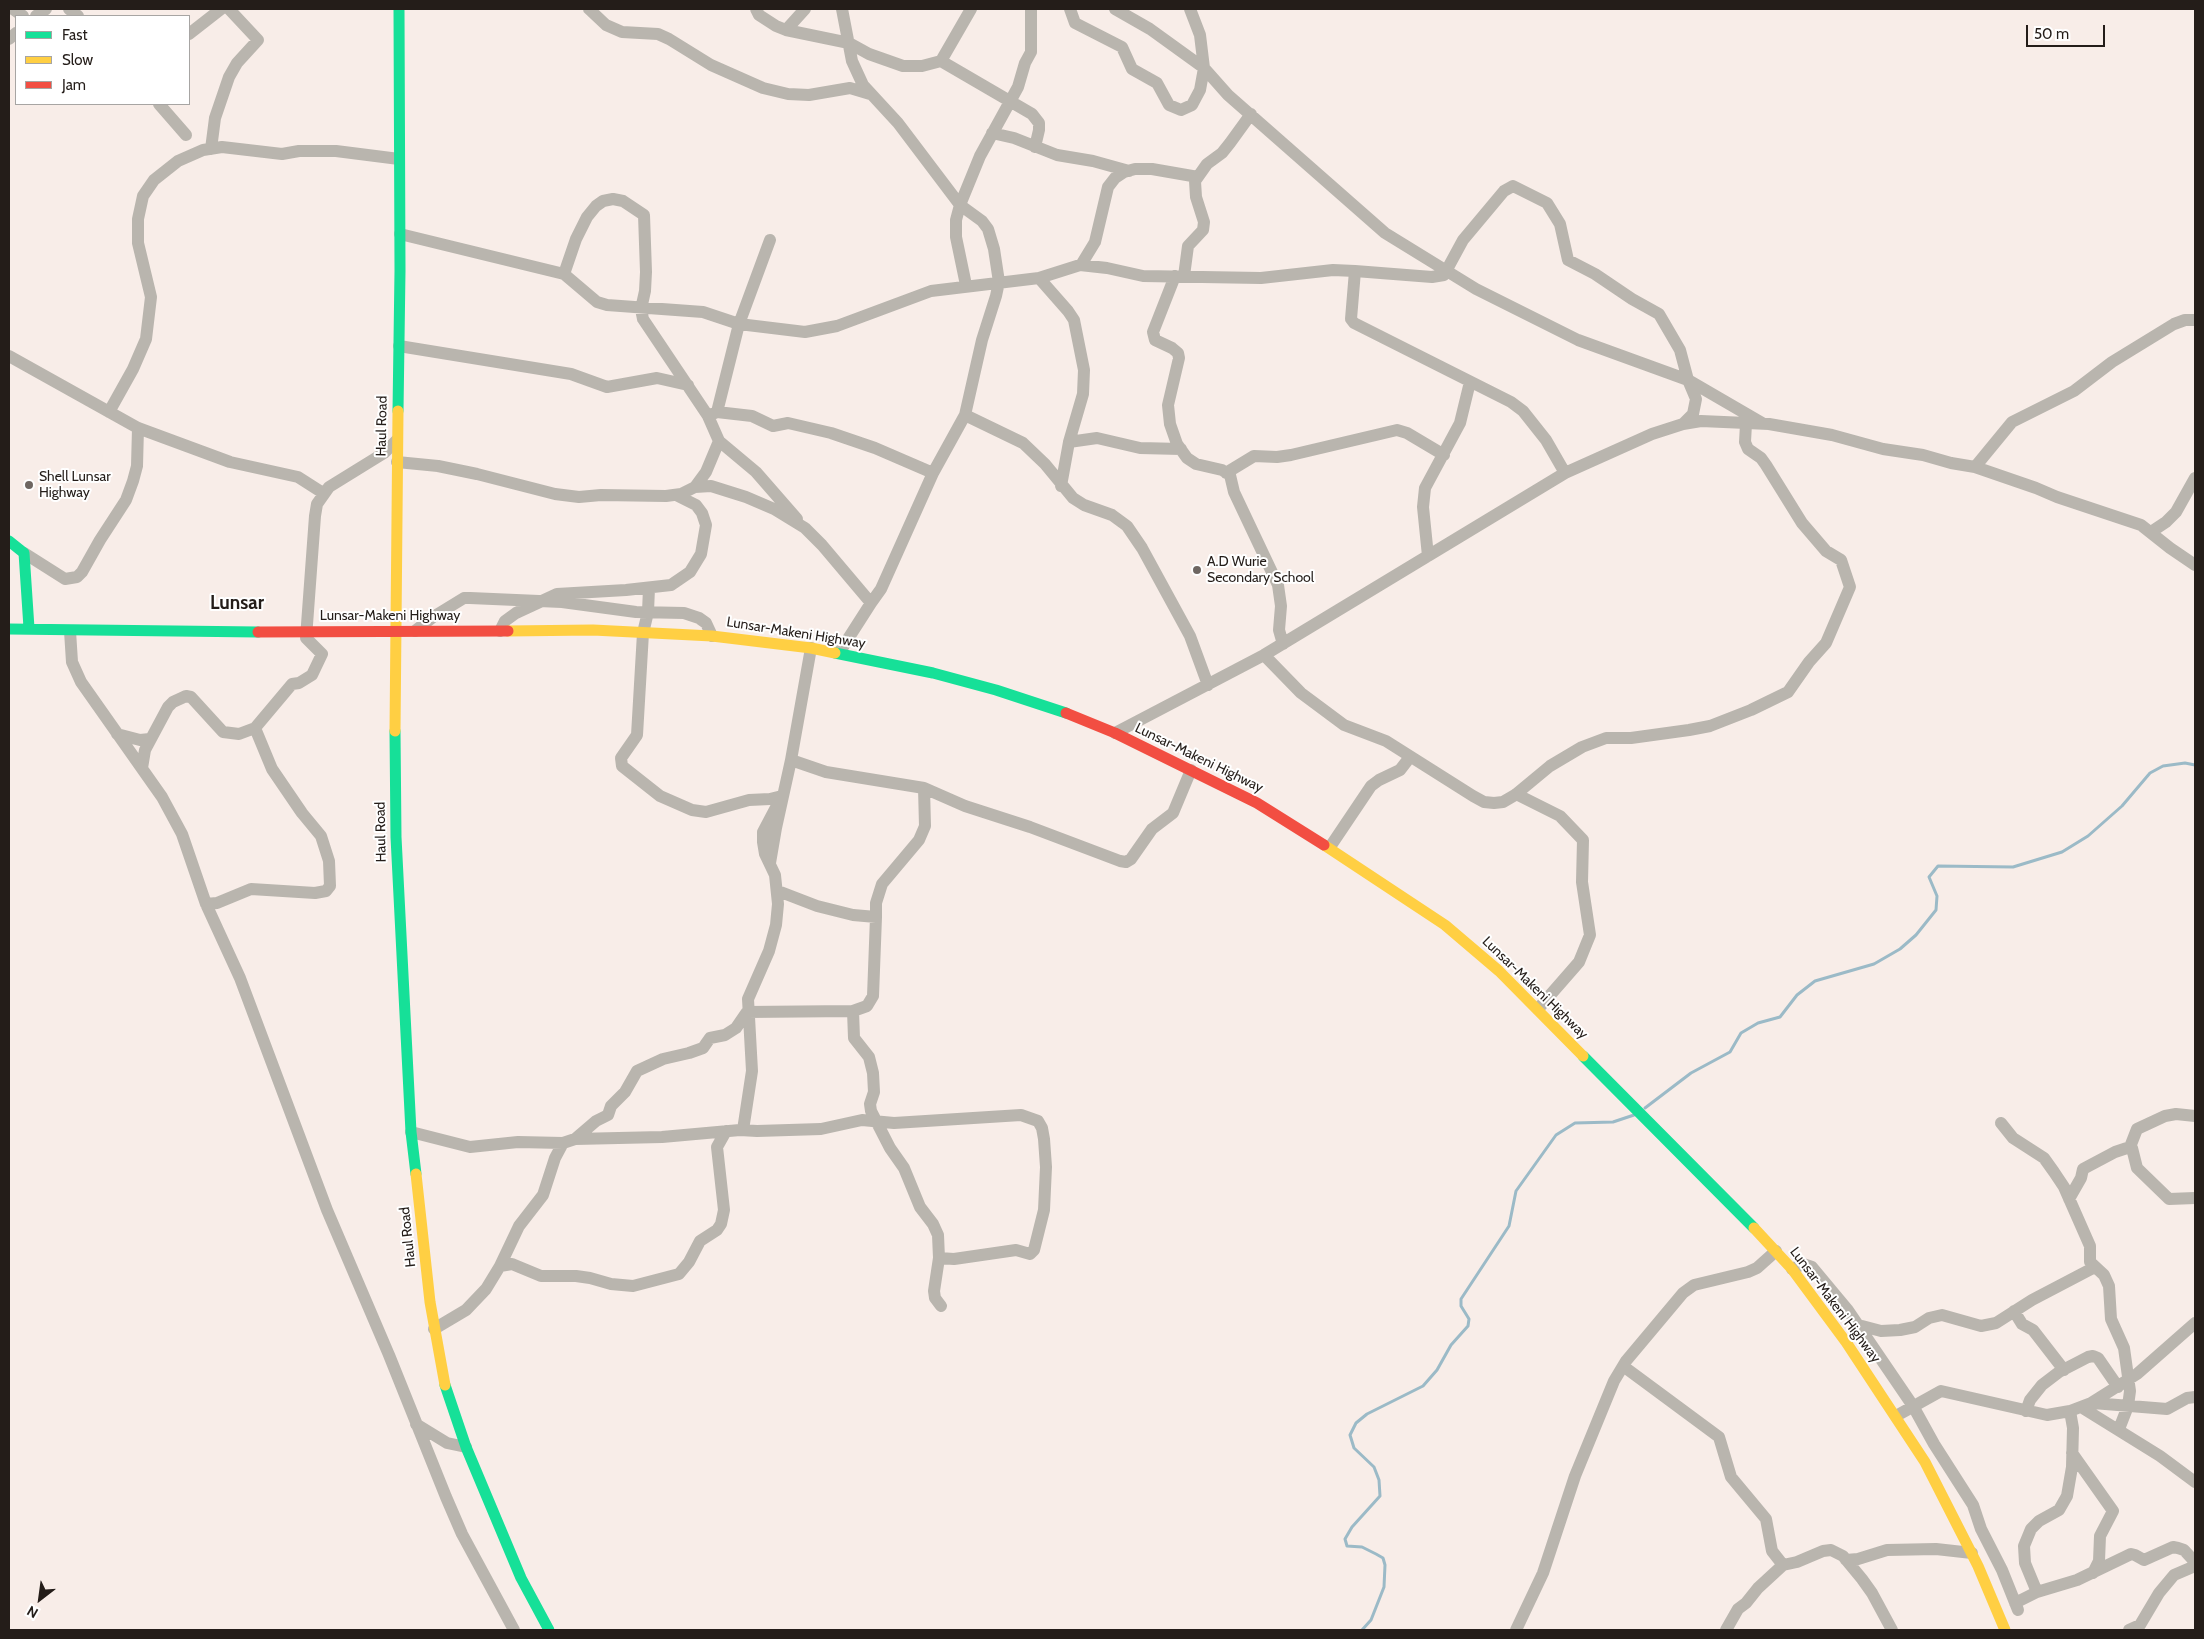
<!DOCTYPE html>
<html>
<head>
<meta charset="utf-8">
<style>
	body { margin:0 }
	#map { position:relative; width:2204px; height:1639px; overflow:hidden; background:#f8ede8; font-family:Cabin,sans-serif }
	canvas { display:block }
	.frame { position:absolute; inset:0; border:10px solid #241d19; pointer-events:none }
	.legend { position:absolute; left:15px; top:15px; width:175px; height:90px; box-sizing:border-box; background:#fff; border:1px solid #a7a5a3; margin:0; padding:6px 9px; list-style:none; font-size:15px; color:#241d19 }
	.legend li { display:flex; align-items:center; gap:10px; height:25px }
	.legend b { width:25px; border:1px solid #a7a5a3 }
	.north { position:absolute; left:15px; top:1574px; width:50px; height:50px; -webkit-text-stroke:4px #fff; paint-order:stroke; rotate:210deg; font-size:14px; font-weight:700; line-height:20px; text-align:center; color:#241d19 }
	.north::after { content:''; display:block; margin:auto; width:18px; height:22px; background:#241d19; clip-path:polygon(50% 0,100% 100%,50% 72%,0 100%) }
	.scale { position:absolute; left:2026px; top:25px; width:79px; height:22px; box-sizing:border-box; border:2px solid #241d19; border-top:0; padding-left:6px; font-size:15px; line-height:18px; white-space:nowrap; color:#241d19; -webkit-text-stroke:4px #fff; paint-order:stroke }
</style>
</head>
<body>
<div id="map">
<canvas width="2204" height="1639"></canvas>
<div class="frame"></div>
<ul class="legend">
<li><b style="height:6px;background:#16e098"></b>Fast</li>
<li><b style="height:6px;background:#ffcf43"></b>Slow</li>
<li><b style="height:6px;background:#f24e42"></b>Jam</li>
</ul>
<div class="north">N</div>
<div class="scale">50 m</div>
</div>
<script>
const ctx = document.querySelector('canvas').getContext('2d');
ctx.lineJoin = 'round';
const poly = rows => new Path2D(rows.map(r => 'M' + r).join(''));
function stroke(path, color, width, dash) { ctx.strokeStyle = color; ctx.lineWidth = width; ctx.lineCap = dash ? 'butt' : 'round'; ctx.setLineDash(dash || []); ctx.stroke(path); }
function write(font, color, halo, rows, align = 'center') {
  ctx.font = font + ' Cabin,sans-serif'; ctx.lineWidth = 4; ctx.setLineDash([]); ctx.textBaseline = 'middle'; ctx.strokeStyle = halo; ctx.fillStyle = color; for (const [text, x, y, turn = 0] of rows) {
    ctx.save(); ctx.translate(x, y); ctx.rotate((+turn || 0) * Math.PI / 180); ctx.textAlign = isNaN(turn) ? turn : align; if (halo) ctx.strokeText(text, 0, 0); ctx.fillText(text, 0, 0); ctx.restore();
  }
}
const stream = poly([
	[1645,1108,1691,1073,1730,1052,1741,1033,1758,1023,1780,1017,1797,995,1815,981,1874,964,1900,949,1916,935,1936,910,1937,896,1929,877,1938,866,2013,867,2062,852,2088,836,2122,806,2150,773,2163,766,2185,763,2195,765],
	[1362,1630,1371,1620,1384,1587,1385,1565,1383,1558,1376,1554,1362,1547,1347,1546,1345,1539,1352,1527,1380,1496,1379,1480,1374,1467,1354,1448,1350,1435,1356,1423,1367,1414,1423,1386,1437,1370,1451,1345,1468,1326,1469,1319,1461,1306,1461,1299,1509,1226,1516,1191,1556,1135,1575,1123,1613,1122,1634,1115]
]);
const street = poly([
	[13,9,23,16],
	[69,9,78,16],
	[589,9,606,25,622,32,658,34,669,39,711,65,763,88,788,94,809,95,850,88,870,94],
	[756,9,759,15,776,26,786,30,805,9],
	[842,9,852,61,863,85,898,123,960,205,982,221,988,229,994,249,999,282,996,296,982,340,965,415,933,473,881,589,871,603],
	[971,9,941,61,1032,114,1039,123,1039,130,1035,147],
	[1070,9,1075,23,1122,47,1132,69,1157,83,1169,105,1181,110,1192,105,1200,90,1204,68,1150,29,1115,9],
	[1190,9,1200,35,1204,68,1228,95,1385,233,1476,289,1578,340,1688,380,1762,423],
	[36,16,46,9],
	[786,30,849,43,869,54,903,66,922,66,941,61],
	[189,34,221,9],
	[9,39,16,33],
	[159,104,186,135],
	[992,133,1014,138,1057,155,1093,161,1129,171],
	[211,149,215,118,229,77,237,63,258,40,229,9],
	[400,234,564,274,597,302,607,305,703,312,739,324,805,332,837,326,931,291,1039,278,1080,265,1107,268,1143,276,1261,278,1333,270,1355,271,1351,319,1354,323,1511,402,1523,411,1546,440,1565,473],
	[1081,265,1095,242,1108,187,1115,178,1124,172,1135,169,1152,169,1198,177],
	[1355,271,1432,277,1444,275,1463,240,1504,191,1513,186,1547,203,1560,224,1568,260,1595,274,1632,299,1659,314,1680,350,1688,380,1696,399,1693,414,1683,424],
	[564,274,576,239,587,217,596,206,603,201,613,199,623,201,644,215,646,272,645,291,641,309,643,319,708,416,719,441,756,472,797,519],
	[1175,276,1153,332,1155,340,1172,348,1178,353,1179,358,1168,405,1170,424,1177,444,1187,458,1196,464,1222,470,1230,475,1234,492,1278,585,1281,606,1279,630,1283,644],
	[1184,276,1188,246,1203,230,1204,222,1196,197,1195,181,1207,164,1222,153,1230,143,1251,114],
	[1039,278,1068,311,1074,320,1084,370,1083,394,1069,442,1061,486],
	[966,285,956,237,956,220,960,205,980,156,1018,87,1025,63,1031,52,1031,9],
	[399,346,571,374,607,387,657,378,688,385],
	[9,356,138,428,230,462,298,477,323,493],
	[109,412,133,369,146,339,151,297,138,243,138,219,143,196,154,180,178,161,203,150,222,147,282,154,299,151,336,151,399,159],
	[717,412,739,324,770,240],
	[965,415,1023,443,1045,464,1073,498,1084,505,1112,515,1127,526,1142,548,1190,636,1208,685],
	[708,416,717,412,752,416,773,426,788,423,831,433,875,448,933,473],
	[1069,442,1097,438,1140,448,1181,449],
	[397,462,438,466,477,474,555,494,579,497,601,495,666,496,681,494,695,487,711,486,746,497,774,509,805,528,822,545,871,603,839,653],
	[1975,467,2012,422,2074,391,2112,362,2174,324,2185,320,2195,320],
	[1226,473,1254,456,1277,457,1291,455,1397,430,1407,433,1444,455],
	[695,487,706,472,719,441],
	[2151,532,2166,522,2176,512,2195,478],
	[24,553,65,579,77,577,82,572,100,540,126,500,133,481,137,466,138,428],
	[1428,556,1423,507,1425,488,1460,423,1470,382],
	[649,588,648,612,643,633,637,735,621,758,622,766,660,796,692,810,706,812,749,800,770,799,782,796],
	[70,631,72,662,81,682,162,797,182,834,206,904,240,978,327,1210,389,1355,446,1497,462,1534,514,1630],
	[415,631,433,617,464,598,470,598,562,602,636,612,684,613,699,618,706,623,712,636],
	[500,631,505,621,516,613,557,594,626,590,671,585,690,572,701,554,706,525,702,513,696,505,676,495],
	[811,648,791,760,826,772,924,788,965,806,1030,827,1120,861,1126,862,1131,859,1152,829,1173,813,1191,770],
	[1264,655,1301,693,1344,725,1386,741,1473,796,1484,802,1494,803,1503,802,1515,795,1550,766,1582,747,1606,738,1631,738,1689,730,1710,726,1751,710,1788,692,1809,662,1826,643,1850,587,1841,560,1826,551,1802,523,1766,465,1761,458,1748,449,1745,442,1746,424],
	[1115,733,1264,655,1565,473,1652,434,1683,424,1701,421,1769,424,1832,435,1883,449,1923,455,1951,463,1975,467,2036,488,2057,497,2141,525,2170,548,2195,565],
	[117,734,140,740,150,739],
	[142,768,145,750,168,707,173,702,186,696,191,697,223,732,239,734,255,728,292,684,299,683,312,675,322,654,306,638,315,516,317,504,329,487,384,453,397,440],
	[1516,794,1560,816,1583,840,1582,882,1590,935,1579,962,1538,1009],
	[1330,847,1371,786,1379,780,1400,770,1410,757],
	[770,863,776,828,791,760],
	[778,891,817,906,853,915,876,917,876,903,882,884,919,840,925,826,924,788],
	[206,904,217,903,251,889,315,893,326,891,330,886,329,861,321,836,302,813,272,769,255,728],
	[853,1011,854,1038,869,1057,873,1073,874,1092,870,1104,871,1111,890,1148,904,1168,920,1207,933,1224,938,1235,939,1258,934,1291,935,1298,941,1306],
	[2001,1123,2013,1138,2044,1158,2054,1172,2064,1187,2090,1246,2090,1262,2104,1275,2109,1286,2111,1319,2124,1348,2130,1391,2128,1406,2119,1429],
	[743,1130,752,1071,748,999,769,951,776,925,778,904,775,875,765,854,763,842,763,832,782,796],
	[411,1132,470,1147,518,1142,563,1143,575,1139,662,1137,740,1130,757,1131,821,1129,862,1120,894,1123,1021,1115,1038,1121,1042,1128,1044,1139,1046,1167,1044,1210,1034,1250,1030,1254,1016,1250,954,1259,939,1258],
	[575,1139,596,1121,608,1115,611,1106,625,1092,637,1071,663,1059,689,1053,703,1048,710,1038,725,1035,736,1028,747,1012,853,1011,867,1006,873,996,876,917],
	[2130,1147,2132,1148,2137,1168,2169,1199,2195,1198],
	[2069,1199,2081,1178,2083,1169,2115,1152,2130,1147,2137,1129,2165,1116,2176,1114,2195,1116],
	[500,1266,512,1264,541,1276,576,1276,590,1278,611,1284,633,1286,679,1274,689,1262,700,1241,717,1230,721,1224,724,1210,717,1147,726,1131],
	[1792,1269,1803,1264,1812,1267,1847,1309,1913,1406,1934,1444,1973,1505,1981,1529,2002,1570,2018,1610],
	[2014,1311,2022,1324,2033,1330,2064,1370],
	[434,1329,466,1310,486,1289,500,1266,519,1226,543,1195,555,1158,563,1143],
	[1854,1332,1862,1326,1881,1331,1900,1330,1915,1327,1929,1318,1942,1315,1981,1326,1996,1323,2032,1300,2095,1267],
	[1623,1366,1719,1437,1731,1477,1766,1519,1772,1551,1783,1565],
	[2093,1403,2167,1409,2187,1398,2195,1397],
	[2081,1407,2160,1456,2195,1482],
	[2026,1411,2030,1400,2042,1385,2059,1372,2088,1357,2093,1356,2098,1358,2118,1387],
	[1896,1416,1941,1391,2047,1415,2070,1411,2091,1403,2137,1374,2195,1323],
	[416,1424,447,1443,466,1447],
	[2072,1453,2113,1511,2100,1536,2099,1561,2093,1573],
	[1846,1560,1858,1559,1887,1550,1936,1549,1972,1553],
	[2037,1592,2025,1563,2024,1546,2031,1529,2039,1521,2059,1510,2067,1496,2072,1467,2073,1428,2070,1411],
	[2015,1603,2037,1592,2077,1580,2131,1554,2135,1555,2144,1560,2173,1547,2178,1548,2184,1550,2195,1562],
	[1516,1630,1543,1573,1575,1476,1614,1381,1626,1361,1683,1293,1694,1285,1748,1272,1757,1268,1776,1251],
	[1726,1630,1738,1609,1746,1603,1758,1588,1783,1565,1797,1562,1823,1551,1831,1550,1843,1556,1862,1579,1872,1593,1892,1630],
	[2129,1630,2140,1625,2159,1593,2174,1575,2195,1566]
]);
const fast = poly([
	[398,411,400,271,399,9],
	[9,541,24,553,29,628],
	[9,629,258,632],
	[835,653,933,673,996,690,1066,713],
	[395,731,396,837,411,1132,416,1174],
	[1583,1056,1754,1228],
	[445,1385,466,1447,521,1578,549,1630]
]);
const slow = poly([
	[508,631,593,630,712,636,811,648,835,653],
	[395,731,398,411],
	[1324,845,1445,925,1499,971,1583,1056],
	[416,1174,430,1302,445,1385],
	[1754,1228,1792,1269,1846,1342,1925,1462,1978,1566,2005,1630]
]);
const jam = poly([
	[258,632,508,631],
	[1066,713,1115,733,1257,803,1324,845]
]);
const markers = [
	[29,485,5,"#6e6661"],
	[1197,570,5,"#6e6661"]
];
const streetNames = [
	["Haul Road",382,426,-89],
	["Lunsar-Makeni Highway",390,616],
	["Lunsar-Makeni Highway",796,633,9],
	["Lunsar-Makeni Highway",1199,758,26],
	["Haul Road",381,832,-91],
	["Lunsar-Makeni Highway",1535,988,44],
	["Haul Road",408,1237,-96],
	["Lunsar-Makeni Highway",1835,1305,53]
];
const poiNames = [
	["Shell Lunsar",39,477],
	["Highway",39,493],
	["A.D Wurie",1207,562],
	["Secondary School",1207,578]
];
const districtNames = [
	["Lunsar",237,603]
];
stroke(stream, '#9bbac7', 3);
stroke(street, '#b9b5ae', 12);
stroke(fast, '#16e098', 11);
stroke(slow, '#ffcf43', 11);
stroke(jam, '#f24e42', 11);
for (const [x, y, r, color] of markers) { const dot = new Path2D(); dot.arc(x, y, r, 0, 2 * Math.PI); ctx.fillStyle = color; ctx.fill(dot); stroke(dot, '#fff', 2); }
write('14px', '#241d19', '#fff', streetNames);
write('14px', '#241d19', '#fff', poiNames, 'left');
write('bold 19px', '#241d19', '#fff', districtNames);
</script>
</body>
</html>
